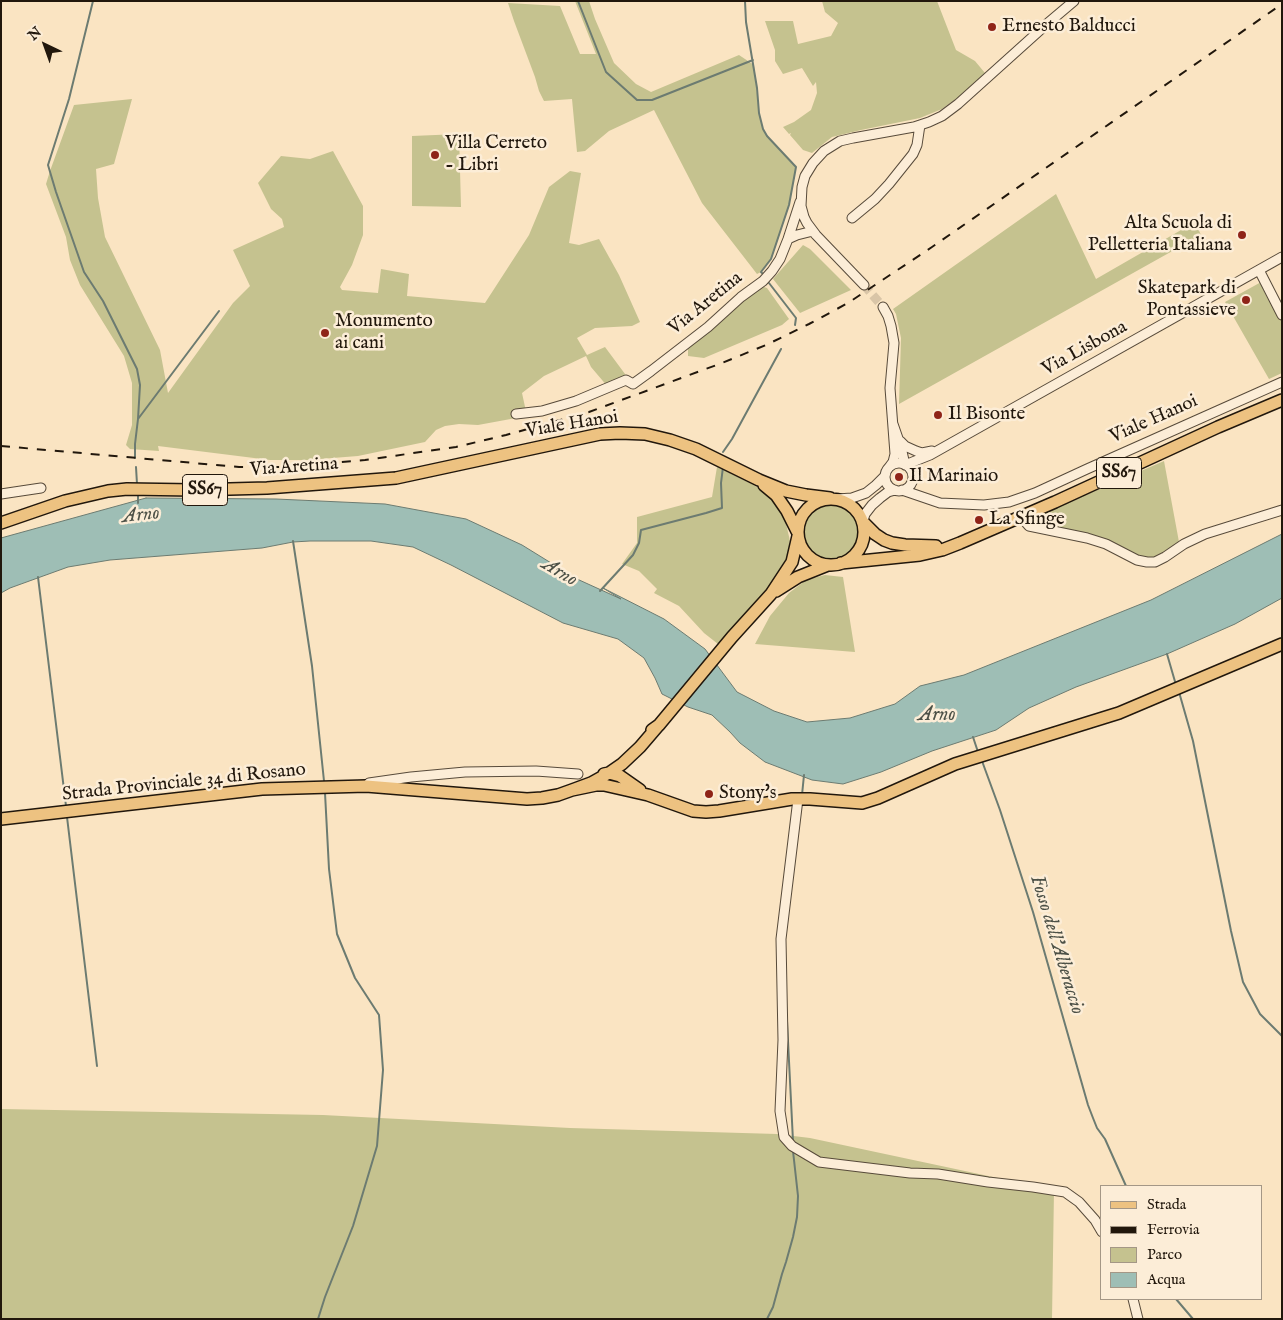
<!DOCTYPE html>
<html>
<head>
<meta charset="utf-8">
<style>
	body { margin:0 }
	#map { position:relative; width:1283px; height:1320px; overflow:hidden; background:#fae4c2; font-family:"IM FELL English",serif }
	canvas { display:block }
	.frame { position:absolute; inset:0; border:2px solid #21170c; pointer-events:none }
	.legend { position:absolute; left:1100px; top:1185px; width:162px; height:115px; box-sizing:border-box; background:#fcedd7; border:1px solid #a49786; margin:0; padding:6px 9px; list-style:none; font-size:15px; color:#21170c }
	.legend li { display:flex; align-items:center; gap:10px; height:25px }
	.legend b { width:25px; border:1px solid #a49786 }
	.north { position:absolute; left:20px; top:20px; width:50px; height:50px; -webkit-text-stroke:4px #fcedd7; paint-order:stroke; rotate:318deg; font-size:14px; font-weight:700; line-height:20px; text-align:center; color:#21170c }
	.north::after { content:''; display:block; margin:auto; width:18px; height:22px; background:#21170c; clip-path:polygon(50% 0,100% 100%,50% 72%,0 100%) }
</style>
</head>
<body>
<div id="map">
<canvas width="1283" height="1320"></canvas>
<div class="frame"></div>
<ul class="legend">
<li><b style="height:6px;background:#edc281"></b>Strada</li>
<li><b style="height:6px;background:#21170c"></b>Ferrovia</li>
<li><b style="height:14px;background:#c5c28f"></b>Parco</li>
<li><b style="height:14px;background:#9ebeb5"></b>Acqua</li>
</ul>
<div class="north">N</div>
</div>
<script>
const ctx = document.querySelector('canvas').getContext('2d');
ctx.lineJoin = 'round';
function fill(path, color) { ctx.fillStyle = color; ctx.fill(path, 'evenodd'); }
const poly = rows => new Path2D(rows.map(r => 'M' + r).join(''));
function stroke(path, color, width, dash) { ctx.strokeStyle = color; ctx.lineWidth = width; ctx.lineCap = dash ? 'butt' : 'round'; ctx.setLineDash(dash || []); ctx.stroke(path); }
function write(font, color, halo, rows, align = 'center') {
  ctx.font = font + ' "IM FELL English",serif'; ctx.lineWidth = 5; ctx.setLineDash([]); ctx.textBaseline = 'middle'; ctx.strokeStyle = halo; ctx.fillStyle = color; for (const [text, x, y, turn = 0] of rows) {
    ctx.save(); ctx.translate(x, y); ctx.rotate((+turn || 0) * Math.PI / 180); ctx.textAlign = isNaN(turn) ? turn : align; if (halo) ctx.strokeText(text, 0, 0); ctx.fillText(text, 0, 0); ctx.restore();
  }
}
const green = poly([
	[575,1,589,1,595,19,614,63,636,84,651,92,739,55,754,65,759,113,763,129,767,136,796,167,789,205,771,259,761,272,757,274,702,203,654,110,609,131,585,151,577,152,572,99,544,101,539,91,535,77,514,21,508,3,560,6,580,54,596,54],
	[822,1,937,1,956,50,975,61,985,73,964,93,942,109,920,118,861,130,832,137,812,153,803,150,790,135,791,133,789,134,783,127,794,122,811,110,817,93,816,82,813,86,802,68,783,74,775,61,775,50,765,21,793,21,798,44,831,36,838,23,825,12],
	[132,99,114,164,96,169,98,198,105,237,160,350,168,393,233,303,250,286,233,250,284,227,282,219,271,209,258,183,281,156,310,159,333,151,363,206,363,235,352,265,340,287,342,290,378,293,381,269,409,274,407,296,485,303,529,235,549,187,570,171,581,173,569,243,579,245,599,239,619,275,640,322,632,326,595,328,577,338,587,355,605,347,628,378,608,387,591,367,586,356,544,376,522,393,527,416,478,425,459,424,445,426,436,430,425,442,358,456,307,460,270,460,158,446,159,451,130,449,126,445,132,425,132,383,124,356,80,285,70,260,66,237,46,184,50,171,74,105],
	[459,134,461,207,412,206,412,136],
	[1056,194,1096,279,1195,222,1201,235,899,404,901,338,896,314,893,309],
	[803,245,810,249,851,290,800,313,773,279],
	[1263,281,1265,286,1263,289,1268,299,1273,301,1282,319,1282,373,1269,379,1225,302],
	[761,286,767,288,789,319,782,325,704,358,688,356,688,346],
	[1164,461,1179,542,1173,549,1151,559,1138,558,1031,524,1028,520],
	[717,467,752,484,772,497,785,519,790,541,786,566,771,586,718,644,704,633,679,606,654,593,657,589,639,571,622,564,637,543,637,517,712,497],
	'803 532a28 28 0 1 1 56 0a28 28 0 1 1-56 0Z',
	[825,575,843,577,855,652,755,644,770,616,789,593,806,580],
	[1,1109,323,1115,570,1128,777,1134,810,1138,1054,1190,1052,1319,1,1319]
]);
const water = poly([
	[146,498,276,499,385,504,466,519,522,545,577,579,621,599,603,588,664,619,705,649,737,692,774,711,807,722,850,718,895,704,920,686,964,675,1151,600,1282,534,1282,598,1235,624,1167,654,1076,687,1029,708,996,730,932,751,881,772,843,784,812,780,765,762,740,743,730,732,712,715,688,707,662,694,655,678,644,658,618,639,563,623,451,565,413,547,371,541,310,541,293,542,262,548,110,560,68,567,10,588,1,593,1,538,146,498]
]);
const stream = poly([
	[93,1,69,99,48,165,56,192,84,272,103,301,137,369,140,385,138,419,135,444,135,458],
	[578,1,606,72,637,100,652,100,753,60],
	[745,1,746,22,757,88,759,113,763,129,767,136,796,167,789,205,771,259,761,272,762,273],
	[769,283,796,318,795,325],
	[138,419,219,311],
	[723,452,732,439,781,349],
	[136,467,137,484],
	[138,495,138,503],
	[293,541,312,666,324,781],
	[38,577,66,806],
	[600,591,633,555,639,543,641,530,706,513,722,508,721,483,723,467],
	[1167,654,1176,685],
	[1179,692,1193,741,1231,931,1243,982,1260,1014,1282,1036],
	[973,737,978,752],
	[982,761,1000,810,1033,912,1088,1105,1093,1118,1097,1128,1105,1139,1126,1186],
	[802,795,804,775],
	[67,817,97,1066],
	[787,1021,793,1141],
	[1176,1299,1193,1319],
	[318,1319,325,1297,353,1226,377,1146,383,1070,379,1015,355,978,337,934,329,869,325,793],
	[767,1319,773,1307,782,1274,786,1262,793,1237,797,1217,798,1196,793,1151]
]);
const minorTunnel = poly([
	[864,285,883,307]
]);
const minor = poly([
	[852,218,875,199,889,184,913,154,917,145,920,125],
	[788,239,797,235,813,231],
	[1259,270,1282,315],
	[864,285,816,235,807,223,804,217,801,206,802,187,805,176,813,163,824,151,840,141,853,138,914,127,929,122,942,116,958,104,1048,23,1074,1],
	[883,307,888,316,891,326,894,343,890,388,895,454,893,462,890,466],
	[516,414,542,411,576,401,626,380,633,384,651,371,708,327,741,297,763,281,772,271,780,259,788,239,800,202],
	[893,424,901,447,905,465,930,455,1282,257],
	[900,441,905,446,916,451,922,453,932,451],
	'885 477a14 14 0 1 1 28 0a14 14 0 1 1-28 0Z',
	[902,490,940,503,984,505,1009,502,1035,493,1087,469,1282,382],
	[1,494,41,488],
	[837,499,852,498,866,493,876,485,885,476],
	[1021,517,1029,526,1087,538,1106,544,1137,560,1147,562,1155,562,1165,557,1184,544,1205,534,1282,510],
	[863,521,865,514,872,505,880,498,888,492,895,490],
	[369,783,411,777,465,772,536,771,578,774],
	[798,799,781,939,783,1040,780,1111,784,1137,792,1146,819,1162,910,1173,938,1174,988,1182,1033,1187,1065,1192,1079,1202,1095,1220,1102,1232],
	[1133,1299,1138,1319]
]);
const major = poly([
	[764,485,776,495,787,511,797,531],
	'798 532a33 33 0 1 1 66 0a33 33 0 1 1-66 0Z',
	[1,523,65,501,108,491,127,489,193,490,267,488,396,478,600,434,620,433,645,434,670,440,696,449,759,480,786,491,806,495,830,498],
	[864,523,875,534,884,540,892,543,905,545,936,546],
	[841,563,920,555,942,550,960,543,1055,502,1218,427,1282,400],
	[776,591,798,577,828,565],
	[652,730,659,725,732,637,771,594,792,562,798,536],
	[604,774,609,773,620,776,640,790],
	[572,790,596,785,604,785,648,795,693,811,706,812,719,811,792,799,810,799,862,803,878,798,955,764,1119,713,1282,644],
	[1,819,262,789,366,786,527,799,542,798,558,795,572,790,591,783,609,773,622,764,640,747,658,726]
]);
const rail = poly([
	[1,446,239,467,284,467,365,460,456,447,506,435,589,412,722,363,766,345,809,324,848,303,932,247,1282,4]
]);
const markers = [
	[992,27,5,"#8f2418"],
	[435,155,5,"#8f2418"],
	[1242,235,5,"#8f2418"],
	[1246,300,5,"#8f2418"],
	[325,333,5,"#8f2418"],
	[938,415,5,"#8f2418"],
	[899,477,5,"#8f2418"],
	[979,520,5,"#8f2418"],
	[709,794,5,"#8f2418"]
];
const shields = [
	[1119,473,45],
	[205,490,45]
];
const shieldNames = [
	["SS67",1119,473],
	["SS67",205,490]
];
const poiNames = [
	["Ernesto Balducci",1002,27],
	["Villa Cerreto",445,144],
	["- Libri",445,166],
	["Alta Scuola di",1232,224,"right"],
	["Pelletteria Italiana",1232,246,"right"],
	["Skatepark di",1236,289,"right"],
	["Pontassieve",1236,311,"right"],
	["Monumento",335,322],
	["ai cani",335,344],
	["Il Bisonte",948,415],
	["Il Marinaio",909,477],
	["La Sfinge",989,520],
	["Stony's",719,794]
];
const streetNames = [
	["Via Aretina",706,304,-39],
	["Via Lisbona",1085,349,-29],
	["Viale Hanoi",1154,420,-24],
	["Viale Hanoi",572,425,-9],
	["Via Aretina",294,468,-4],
	["Strada Provinciale 34 di Rosano",184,783,-6]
];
const waterNames = [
	["Arno",141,516,-6],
	["Arno",559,573,31],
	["Arno",937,716],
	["Fosso dell'Alberaccio",1056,945,73]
];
fill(green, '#c5c28f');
fill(water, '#9ebeb5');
stroke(water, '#6c7b71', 1);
stroke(stream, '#6c7b71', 2);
stroke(minorTunnel, '#d9c5a7', 9, [9, 4.5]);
stroke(minor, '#574a3a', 11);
stroke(major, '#21170c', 14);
stroke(minor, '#fcedd7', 9);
stroke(major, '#edc281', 11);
stroke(rail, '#21170c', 2, [9, 9]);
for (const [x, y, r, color] of markers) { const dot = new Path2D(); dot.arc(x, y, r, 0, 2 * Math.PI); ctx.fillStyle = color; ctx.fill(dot); stroke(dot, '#fcedd7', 2); }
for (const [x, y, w] of shields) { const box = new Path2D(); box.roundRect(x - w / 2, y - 15.5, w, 31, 4); ctx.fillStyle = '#fcedd7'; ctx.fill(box); stroke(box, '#21170c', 1); }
write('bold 18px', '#21170c', null, shieldNames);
write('19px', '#21170c', '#fcedd7', poiNames, 'left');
write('19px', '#21170c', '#fcedd7', streetNames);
write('italic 20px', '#4d5147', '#fcedd7', waterNames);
</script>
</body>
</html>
